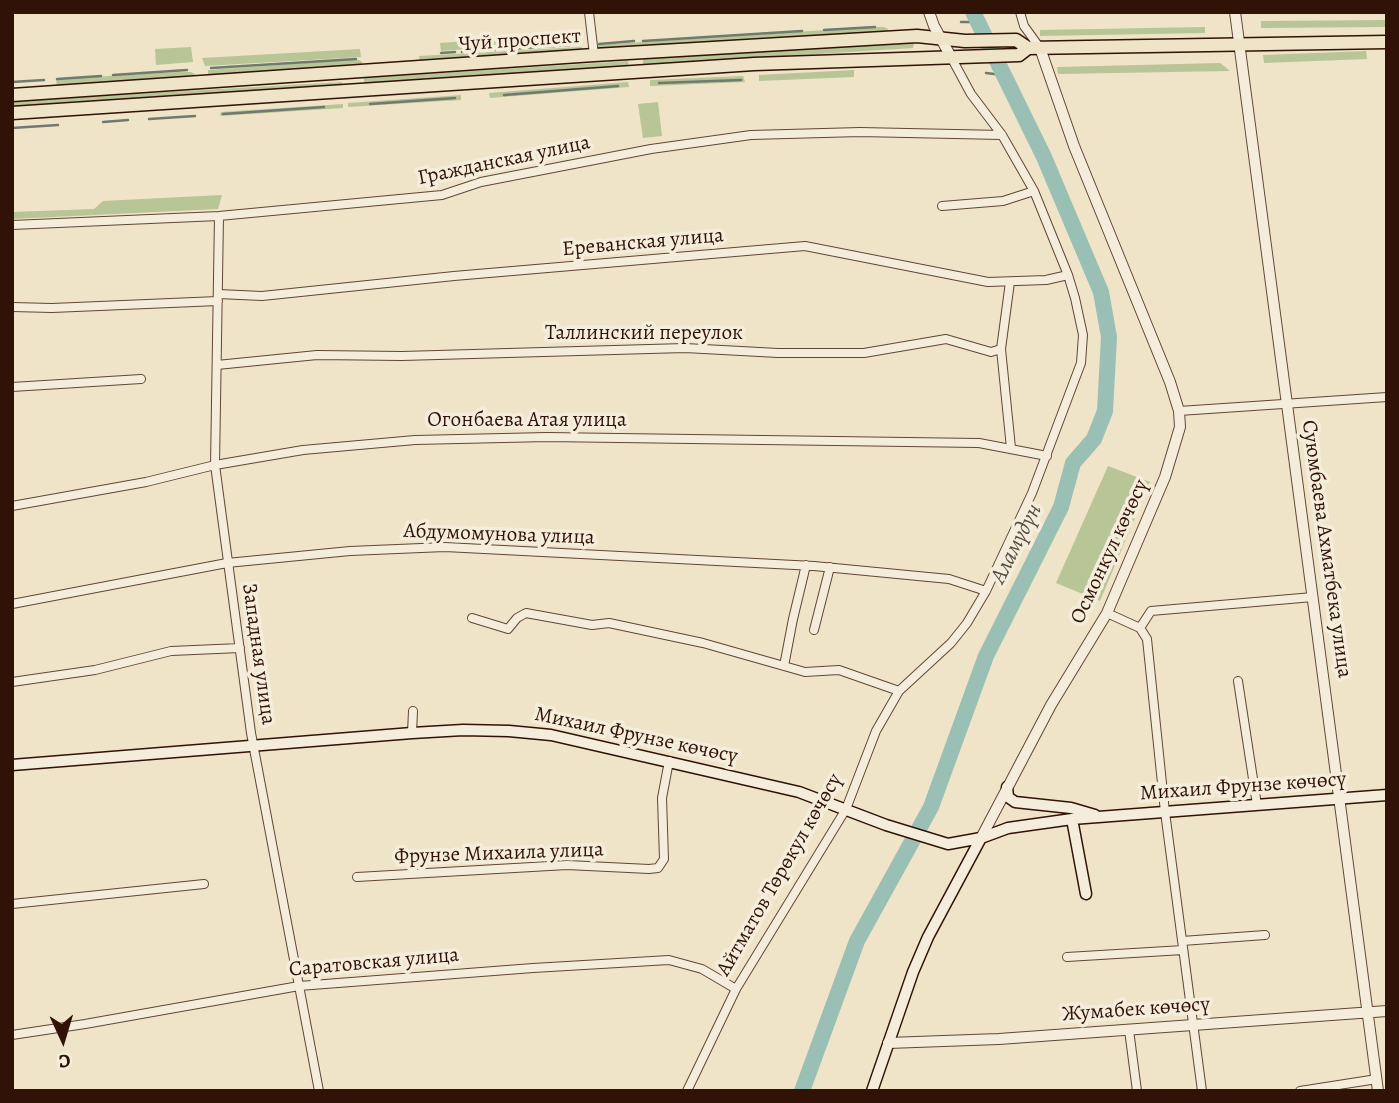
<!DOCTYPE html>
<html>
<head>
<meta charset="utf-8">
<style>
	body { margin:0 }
	#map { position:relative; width:1399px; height:1103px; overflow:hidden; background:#efe4c7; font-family:Alegreya,serif }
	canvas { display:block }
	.frame { position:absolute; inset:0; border:14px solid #311206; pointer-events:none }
	.north { position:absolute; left:28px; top:1005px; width:70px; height:70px; -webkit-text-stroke:5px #f5eddb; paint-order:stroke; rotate:176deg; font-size:19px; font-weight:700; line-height:28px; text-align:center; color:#311206 }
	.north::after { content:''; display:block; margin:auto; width:24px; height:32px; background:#311206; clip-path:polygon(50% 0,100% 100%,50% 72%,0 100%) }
</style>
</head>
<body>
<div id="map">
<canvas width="1399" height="1103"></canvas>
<div class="frame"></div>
<div class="north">С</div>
</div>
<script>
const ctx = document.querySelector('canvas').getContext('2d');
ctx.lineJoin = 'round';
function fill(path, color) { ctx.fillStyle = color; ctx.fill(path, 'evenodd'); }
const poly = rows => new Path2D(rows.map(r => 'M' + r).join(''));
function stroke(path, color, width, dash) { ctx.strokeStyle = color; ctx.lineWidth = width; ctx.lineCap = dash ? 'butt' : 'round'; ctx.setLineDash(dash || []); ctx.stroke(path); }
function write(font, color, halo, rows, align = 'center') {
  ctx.font = font + ' Alegreya,serif'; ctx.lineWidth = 7; ctx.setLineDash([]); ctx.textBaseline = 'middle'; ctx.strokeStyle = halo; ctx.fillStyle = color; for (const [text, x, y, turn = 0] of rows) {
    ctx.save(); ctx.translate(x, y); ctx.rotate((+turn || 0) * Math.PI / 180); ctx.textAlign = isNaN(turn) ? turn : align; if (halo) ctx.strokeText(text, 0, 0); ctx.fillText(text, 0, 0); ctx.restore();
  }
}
const green = poly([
	[1387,20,1387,27,1261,28,1261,21],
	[872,27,884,27,888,29,887,33,598,51,597,45],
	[1205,27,1205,33,1040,36,1040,30],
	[579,33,579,40,441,51,440,43],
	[898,42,910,43,914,44,913,48,643,65,643,59],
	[191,47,193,62,156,65,155,49],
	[580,47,584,49,584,53,420,61,419,56],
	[360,49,361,57,205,66,202,58],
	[1366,51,1367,59,1264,63,1263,55],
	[346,60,359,60,362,62,362,65,208,76,208,70],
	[628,61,629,67,364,83,364,78],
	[1220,63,1230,71,1058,74,1057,67],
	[854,70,854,77,759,81,759,75],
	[179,72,191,72,195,74,194,77,57,86,56,79],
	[743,76,745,82,650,86,650,80],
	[342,82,343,88,12,107,12,101],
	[628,82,629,87,490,98,489,93],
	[461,95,461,100,348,107,348,103],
	[658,102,662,136,643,138,638,104],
	[343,104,343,108,220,116,221,112],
	[222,195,218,209,12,219,12,212,94,209,103,201],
	[1108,466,1150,482,1100,601,1056,583]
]);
const stream = poly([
	[961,22,977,22],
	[824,30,875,27],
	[643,41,802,31],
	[599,44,634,41],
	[462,52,570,45],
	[441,53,455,52],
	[211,68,356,59],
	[986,73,1003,75],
	[113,75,187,70],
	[57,79,101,76],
	[12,82,44,80],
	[659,83,741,80],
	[504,95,618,86],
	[370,104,455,98],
	[223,114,324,107],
	[149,119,195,116],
	[103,122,128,120],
	[12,128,58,125]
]);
const river = poly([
	[802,1091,857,941,931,807,986,656,1061,507,1073,463,1094,439,1105,411,1109,337,1101,292,1044,157,973,12]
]);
const minor = poly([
	[589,12,594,55],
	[1020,12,1024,26,1040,48],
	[942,206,1003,201,1034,191],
	[219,216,215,465,251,733,319,1091],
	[12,225,219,216,442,195,481,182,651,149,751,135,860,132,1002,135],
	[218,294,262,296,454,276,805,246,988,282,1046,280,1068,275],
	[12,307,52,308,218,301],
	[1001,349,1011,448],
	[217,365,317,355,402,356,685,348,778,353,864,353,946,339,991,352,1001,349,1010,282],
	[12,387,141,379],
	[1179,411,1387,397],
	[12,506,146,482,215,465,303,450,415,440,547,437,979,443,1047,456],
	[12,604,227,563,350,551,445,547,814,566,949,579,986,591],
	[1107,613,1140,628,1151,611,1313,597],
	[472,618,508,629,517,618,526,613,592,625,609,623,703,643,805,672,839,670,899,691],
	[1140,628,1147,639,1165,812,1202,1091],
	[814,630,830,567],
	[784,666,793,619,806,565],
	[1238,681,1257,805],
	[12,682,95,670,171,651,240,648],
	[412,733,413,711],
	[357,877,567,865,649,869,658,868,664,859,662,798,669,761],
	[12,904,204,884],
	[1182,941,1265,935],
	[1067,957,1183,950],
	[1129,1030,1137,1091],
	[12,1035,85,1024,299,986,533,968,669,960,702,969,736,989],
	[687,1091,736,989,846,809,876,731,899,691,951,643,967,623,986,591,1032,493,1081,363,1083,335,1075,298,1068,275,1034,191,1002,135,971,94,951,57],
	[1300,1091,1377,1079]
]);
const tertiary = poly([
	[929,12,934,26,951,57],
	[1235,12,1378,1091],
	[981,838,1051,705,1107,613,1165,477,1180,427,1179,411,1170,382,1074,146,1040,48],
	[888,1043,999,1039,1387,1011]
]);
const secondary = poly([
	[12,765,412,733,463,730,509,731,551,735,799,792,886,825,948,844,981,838,1008,828,1072,819],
	[1007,787,1008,797,1015,802,1071,808,1095,815],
	[1086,894,1072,819,1387,795],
	[872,1091,913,972,928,937,981,838]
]);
const primary = poly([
	[12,95,594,55,917,36,965,41,1016,40,1028,48,1387,42],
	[12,113,754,64,1019,55,1028,48]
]);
const streetNames = [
	["Чуй проспект",520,41,-4],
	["Гражданская улица",504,161,-12],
	["Ереванская улица",643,243,-5],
	["Таллинский переулок",644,334],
	["Огонбаева Атая улица",527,421],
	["Абдумомунова улица",499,535,2],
	["Суюмбаева Ахматбека улица",1326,549,82],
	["Осмонкул көчөсү",1110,552,-65],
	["Западная улица",258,654,82],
	["Михаил Фрунзе көчөсү",636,736,12],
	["Михаил Фрунзе көчөсү",1243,787,-4],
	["Фрунзе Михаила улица",499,854,-2],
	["Айтматов Төрөкул көчөсү",780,875,-60],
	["Саратовская улица",374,963,-5],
	["Жумабек көчөсү",1136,1010,-4]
];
const waterNames = [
	["Аламүдүн",1017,544,-63]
];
fill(green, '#b7c597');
stroke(stream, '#707a6f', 2.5);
stroke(river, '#9abfb5', 16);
stroke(minor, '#604636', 10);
stroke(tertiary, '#604636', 12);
stroke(secondary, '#311206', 13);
stroke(primary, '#311206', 15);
stroke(minor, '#f5eddb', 8);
stroke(tertiary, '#f5eddb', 10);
stroke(secondary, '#f5eddb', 10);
stroke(primary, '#efe4c7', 12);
write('21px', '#311206', '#f5eddb', streetNames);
write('italic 23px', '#564f43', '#f5eddb', waterNames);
</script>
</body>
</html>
